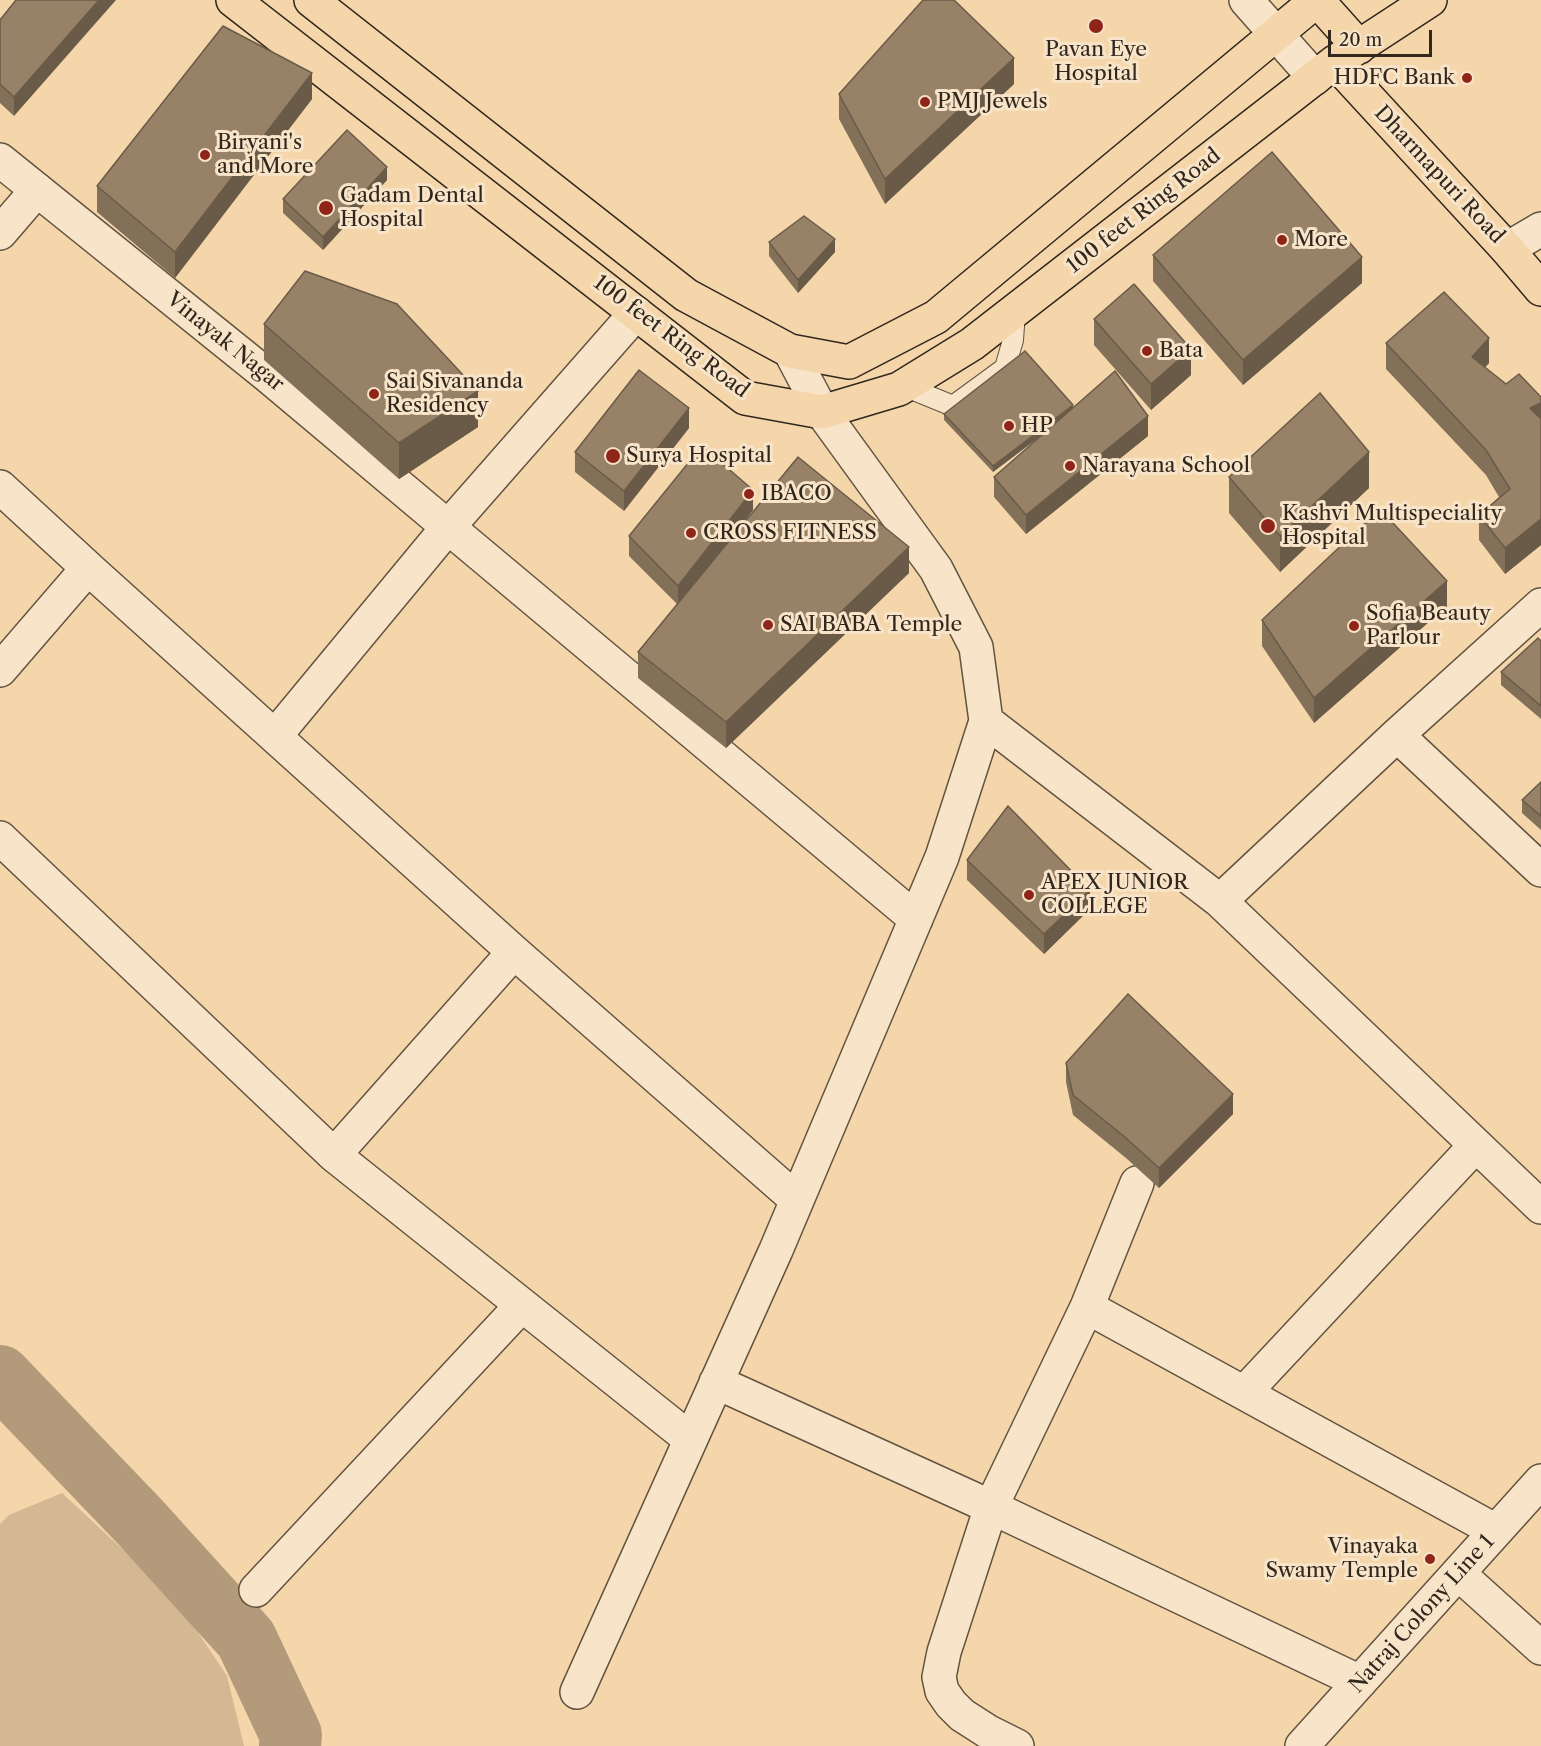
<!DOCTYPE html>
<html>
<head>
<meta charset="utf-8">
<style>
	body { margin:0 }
	#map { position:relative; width:1541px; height:1746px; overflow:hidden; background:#f5d6ab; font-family:"Libre Caslon Text",serif }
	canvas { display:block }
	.scale { position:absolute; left:1328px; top:30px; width:104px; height:27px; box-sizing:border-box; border:3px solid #31271d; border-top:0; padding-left:8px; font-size:18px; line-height:21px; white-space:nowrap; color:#31271d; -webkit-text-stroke:4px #f8e4c8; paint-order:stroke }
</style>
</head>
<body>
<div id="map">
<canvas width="1541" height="1746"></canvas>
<div class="scale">20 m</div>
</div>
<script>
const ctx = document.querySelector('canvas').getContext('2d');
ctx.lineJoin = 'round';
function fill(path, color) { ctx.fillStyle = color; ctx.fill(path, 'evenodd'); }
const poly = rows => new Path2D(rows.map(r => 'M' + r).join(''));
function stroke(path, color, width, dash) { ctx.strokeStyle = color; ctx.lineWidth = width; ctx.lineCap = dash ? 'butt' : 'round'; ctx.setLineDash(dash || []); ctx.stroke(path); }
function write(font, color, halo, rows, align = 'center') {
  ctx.font = font + ' "Libre Caslon Text",serif'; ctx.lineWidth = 6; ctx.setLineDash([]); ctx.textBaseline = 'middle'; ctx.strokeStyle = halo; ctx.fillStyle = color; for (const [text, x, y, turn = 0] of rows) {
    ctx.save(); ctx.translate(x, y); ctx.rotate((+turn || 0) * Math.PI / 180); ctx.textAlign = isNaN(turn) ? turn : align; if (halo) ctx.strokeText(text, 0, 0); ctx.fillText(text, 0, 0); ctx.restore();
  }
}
const green = poly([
	[62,1493,175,1598,227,1676,244,1746,0,1746,0,1524,9,1515]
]);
const river = poly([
	[0,1376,140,1522,246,1639,291,1735,290,1746]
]);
const service = poly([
	[904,386,953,406,1005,368,1013,340,1015,311]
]);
const minor = poly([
	[0,233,37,190],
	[1507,249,1541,229],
	[0,487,88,568],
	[0,670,88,568,514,952,797,1200],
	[986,721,1220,901,1541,1207],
	[1397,735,1541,870],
	[275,736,448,527,916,919],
	[0,838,334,1155,690,1439],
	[1220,901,1397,735,1541,605],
	[334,1155,514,952],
	[1087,1307,1137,1183],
	[716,1382,991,1507,944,1652,939,1677,942,1691,951,1704,962,1715,987,1731,1017,1746],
	[1244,1393,1476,1145],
	[1459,1574,1541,1648],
	[256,1590,522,1305],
	[1360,1682,991,1507,1087,1307,1496,1531],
	[577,1692,776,1250,942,857,986,721,976,647,936,569,822,412,790,351],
	[1302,1746,1541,1481]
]);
const tertiary = poly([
	[1246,0,1315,78],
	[0,160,268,376,448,527,636,313]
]);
const primary = poly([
	[233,0,745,398,822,412,899,389,972,344,1335,62,1430,0],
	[311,0,686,295,790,351,849,362,936,317,1317,0],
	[1317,0,1359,47],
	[1335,62,1507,249,1541,289]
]);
const wall = poly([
	[16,0,14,116,0,103,0,20],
	[1014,84,885,204,839,119,839,94],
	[312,99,175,278,97,212,97,186],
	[387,180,323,250,283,213,283,199],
	[769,242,835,252,798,293,769,256],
	[1153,255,1362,283,1243,385,1153,281],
	[1094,319,1191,375,1151,410,1094,345],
	[264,324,478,427,399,479,264,360],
	[1386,343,1489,363,1485,367,1506,384,1541,397,1541,545,1505,574,1479,540,1479,515,1499,497,1486,475,1386,369],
	[1073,408,1148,436,1026,534,994,497,994,477,1041,436,993,472,944,420,944,414],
	[689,428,624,511,575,472,575,452],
	[1229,477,1369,488,1280,572,1229,513],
	[753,510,720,553,909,573,726,748,638,678,638,652,677,604,629,556,629,536],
	[1447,606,1314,723,1262,646,1262,620],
	[1541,641,1541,719,1501,685,1501,672],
	[1541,782,1541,830,1522,813,1522,800],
	[967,860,1090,909,1044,954,967,880],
	[1066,1063,1233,1114,1159,1188,1126,1158,1073,1115,1066,1082]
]);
const shadedWall = poly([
	[99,0,116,0,14,116,14,97],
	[1014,58,1014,84,885,204,885,179],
	[312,73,312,99,175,278,175,252],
	[387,167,387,180,323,250,323,237],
	[835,239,835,252,798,293,798,280],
	[1362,257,1362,283,1243,385,1243,360],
	[1489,338,1489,363,1472,383,1472,357],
	[1191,349,1191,375,1151,410,1151,384],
	[478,391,478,427,399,479,399,443],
	[1541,403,1541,428,1530,408],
	[1073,405,1073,411,993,472,993,466],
	[689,408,689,428,624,511,624,491],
	[1148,416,1148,436,1026,534,1026,515],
	[1369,452,1369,488,1280,572,1280,536],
	[753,490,753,510,678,606,678,586],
	[1541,519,1541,545,1505,574,1505,548],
	[909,547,909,573,726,748,726,722],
	[1447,581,1447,606,1314,723,1314,698],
	[1090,890,1090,909,1044,954,1044,934],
	[1233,1094,1233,1114,1159,1188,1159,1168]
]);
const building = poly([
	[16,0,99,0,14,97,0,84,0,20,16,0],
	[923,0,954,0,1014,58,885,179,839,94,923,0],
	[223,26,312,73,175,252,97,186,223,26],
	[347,130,387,167,323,237,283,199,347,130],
	[1272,152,1362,257,1243,360,1153,255,1272,152],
	[804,216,835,239,798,280,769,242,804,216],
	[305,271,397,304,478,391,399,443,264,324,305,271],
	[1134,284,1191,349,1151,384,1094,319,1134,284],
	[1444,292,1489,338,1472,357,1506,384,1519,374,1541,397,1541,403,1530,408,1541,419,1541,519,1505,548,1479,515,1510,489,1486,450,1386,343,1444,292],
	[1025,351,1073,405,993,466,944,414,1025,351],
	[639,370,689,408,624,491,575,452,639,370],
	[1115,371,1148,416,1026,515,994,477,1115,371],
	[1320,393,1369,452,1280,536,1229,477,1320,393],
	[702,446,753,490,678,586,629,536,702,446],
	[798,457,909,547,726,722,638,652,798,457],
	[1380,509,1447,581,1314,698,1262,620,1380,509],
	[1538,638,1541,641,1541,706,1501,672,1538,638],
	[1541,782,1541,816,1522,800,1541,782],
	[1008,806,1090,890,1044,934,967,860,1008,806],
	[1128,994,1233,1094,1159,1168,1126,1138,1073,1095,1066,1063,1128,994]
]);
const markers = [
	[1096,26,8,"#8f2418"],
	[1467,78,6,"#8f2418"],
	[925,102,6,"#8f2418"],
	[205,155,6,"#8f2418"],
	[326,208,8,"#8f2418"],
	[1282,240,6,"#8f2418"],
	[1147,351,6,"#8f2418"],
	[374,394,6,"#8f2418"],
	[1009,426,6,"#8f2418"],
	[613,456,8,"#8f2418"],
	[1070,466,6,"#8f2418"],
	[749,494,6,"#8f2418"],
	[1268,526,8,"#8f2418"],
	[691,533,6,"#8f2418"],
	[768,625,6,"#8f2418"],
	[1354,626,6,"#8f2418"],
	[1029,895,6,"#8f2418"],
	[1430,1559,6,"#8f2418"]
];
const poiNames = [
	["Pavan Eye",1096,50,"center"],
	["Hospital",1096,74,"center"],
	["HDFC Bank",1455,78,"right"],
	["PMJ Jewels",937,102],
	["Biryani's",217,143],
	["and More",217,167],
	["Gadam Dental",340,196],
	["Hospital",340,220],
	["More",1294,240],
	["Bata",1159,351],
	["Sai Sivananda",386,382],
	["Residency",386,406],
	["HP",1021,426],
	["Surya Hospital",626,456],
	["Narayana School",1082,466],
	["IBACO",761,494],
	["Kashvi Multispeciality",1282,514],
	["Hospital",1282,538],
	["CROSS FITNESS",703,533],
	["Sofia Beauty",1366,614],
	["Parlour",1366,638],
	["SAI BABA Temple",780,625],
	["APEX JUNIOR",1041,883],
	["COLLEGE",1041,907],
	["Vinayaka",1418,1547,"right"],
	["Swamy Temple",1418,1571,"right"]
];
const streetNames = [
	["Dharmapuri Road",1439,175,47],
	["100 feet Ring Road",1144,211,-38],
	["100 feet Ring Road",671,337,37],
	["Vinayak Nagar",225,342,39],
	["Natraj Colony Line 1",1422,1614,-48]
];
fill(green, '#d4b893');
stroke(river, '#b29a7b', 62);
stroke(service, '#625340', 22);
stroke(minor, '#625340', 36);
stroke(tertiary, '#625340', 36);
stroke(primary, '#31271d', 36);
stroke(service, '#f8e4c8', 20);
stroke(minor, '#f8e4c8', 33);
stroke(tertiary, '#f8e4c8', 33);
stroke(primary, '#f5d6ab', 33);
fill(wall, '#827059');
fill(shadedWall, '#6a5b48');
fill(building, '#978267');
stroke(building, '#6a5b48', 1.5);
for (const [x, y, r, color] of markers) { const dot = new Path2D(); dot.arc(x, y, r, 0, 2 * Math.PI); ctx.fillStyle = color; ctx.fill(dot); stroke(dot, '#f8e4c8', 2); }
write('21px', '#31271d', '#f8e4c8', poiNames, 'left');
write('21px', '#31271d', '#f8e4c8', streetNames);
</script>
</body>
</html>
